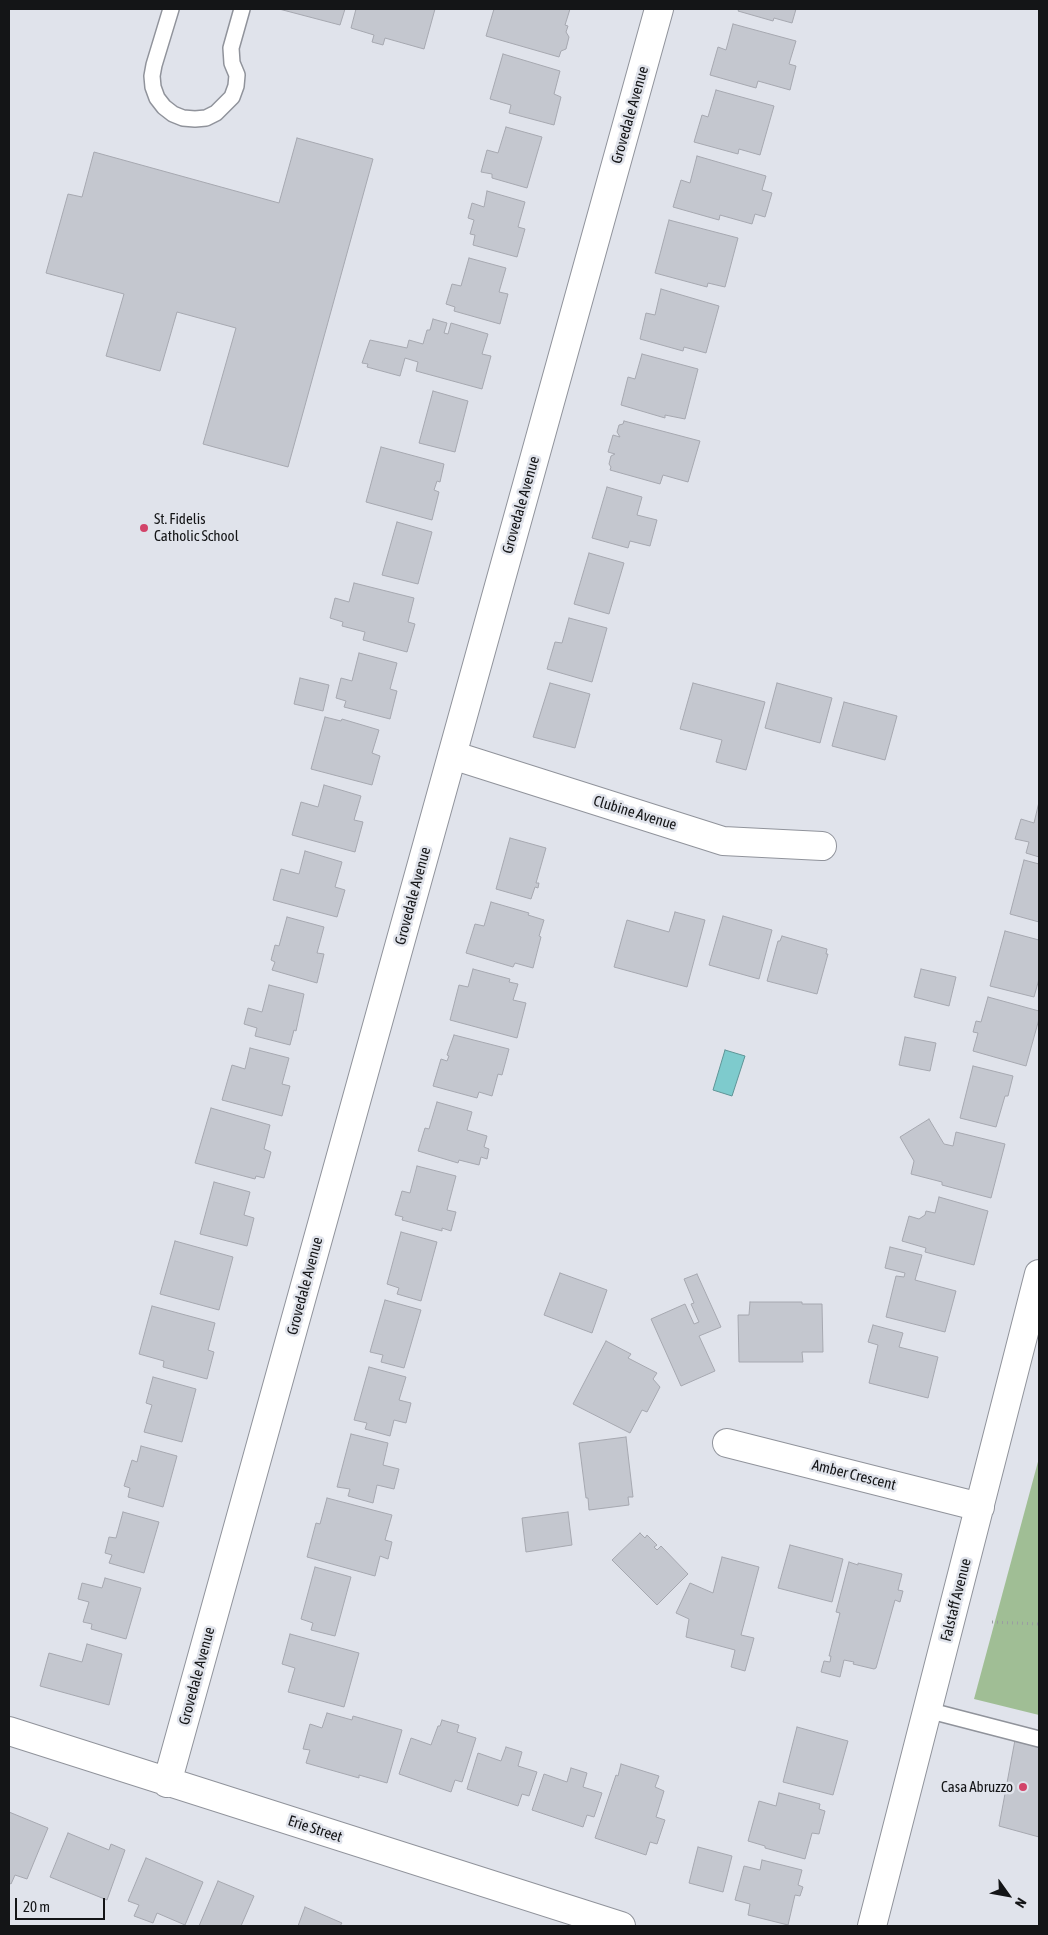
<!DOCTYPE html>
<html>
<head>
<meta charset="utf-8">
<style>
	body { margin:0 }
	#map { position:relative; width:1048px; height:1935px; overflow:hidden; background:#e0e3eb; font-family:"Asap Condensed",sans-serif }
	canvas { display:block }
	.frame { position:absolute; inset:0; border:10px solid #141517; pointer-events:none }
	.north { position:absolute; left:983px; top:1870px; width:50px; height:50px; -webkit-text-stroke:4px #e0e3eb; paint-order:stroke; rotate:122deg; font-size:14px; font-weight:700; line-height:20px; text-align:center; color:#141517 }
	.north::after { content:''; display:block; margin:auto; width:18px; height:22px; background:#141517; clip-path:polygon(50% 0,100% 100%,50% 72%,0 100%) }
	.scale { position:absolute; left:15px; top:1898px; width:90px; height:22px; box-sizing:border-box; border:2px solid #141517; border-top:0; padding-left:6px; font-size:15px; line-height:18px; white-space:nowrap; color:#141517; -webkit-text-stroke:4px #e0e3eb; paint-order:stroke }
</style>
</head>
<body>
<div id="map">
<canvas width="1048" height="1935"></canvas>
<div class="frame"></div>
<div class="north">N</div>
<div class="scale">20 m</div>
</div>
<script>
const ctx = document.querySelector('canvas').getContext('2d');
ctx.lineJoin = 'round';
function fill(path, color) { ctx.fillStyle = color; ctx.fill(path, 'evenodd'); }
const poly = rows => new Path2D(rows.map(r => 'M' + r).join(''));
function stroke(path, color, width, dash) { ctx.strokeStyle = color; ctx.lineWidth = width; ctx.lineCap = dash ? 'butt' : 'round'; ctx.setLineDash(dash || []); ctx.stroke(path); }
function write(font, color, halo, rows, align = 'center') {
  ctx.font = font + ' "Asap Condensed",sans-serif'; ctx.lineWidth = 5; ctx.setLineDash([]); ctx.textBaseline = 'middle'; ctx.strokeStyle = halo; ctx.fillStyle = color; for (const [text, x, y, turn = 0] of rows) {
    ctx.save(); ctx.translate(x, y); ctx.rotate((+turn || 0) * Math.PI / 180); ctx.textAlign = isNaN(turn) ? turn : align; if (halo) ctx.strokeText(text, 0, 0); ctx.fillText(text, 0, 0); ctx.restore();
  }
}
const green = poly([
	[1039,1458,1039,1715,974,1699]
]);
const water = poly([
	[725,1050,745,1056,732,1096,713,1090,725,1050]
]);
const building = poly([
	[279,9,345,9,340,25,279,9],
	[356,9,435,9,424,49,385,38,383,45,372,42,374,35,351,28,356,9],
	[494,9,570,9,565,25,568,26,566,32,569,37,566,49,561,51,559,57,486,36,494,9],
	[739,9,796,9,792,23,774,18,773,21,738,11,739,9],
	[733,24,796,41,789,64,796,66,790,90,758,81,756,88,710,75,718,47,726,50,733,24],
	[503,54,560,71,554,94,561,97,554,125,509,113,511,105,490,99,503,54],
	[716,90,774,106,760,155,739,149,738,154,694,142,702,115,708,117,716,90],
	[506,127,542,137,527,188,492,178,492,174,481,172,487,150,498,153,506,127],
	[297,138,373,159,288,467,203,444,236,328,177,312,160,371,106,356,124,294,46,273,68,194,82,197,94,152,279,203,297,138],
	[697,156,766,176,762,190,772,193,765,217,755,214,752,224,720,215,719,220,673,207,681,180,690,183,697,156],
	[487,191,525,202,518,227,525,229,517,257,473,245,475,235,470,234,474,220,468,218,472,203,484,207,487,191],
	[669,220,738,238,725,287,708,283,707,287,655,273,669,220],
	[469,258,506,268,499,292,508,294,500,324,454,311,455,307,446,304,452,284,461,286,469,258],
	[661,289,719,306,706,353,684,347,683,351,640,339,646,313,655,315,661,289],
	[433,319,447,323,444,333,448,334,451,323,488,334,482,354,491,356,482,389,416,371,418,362,405,358,400,376,367,367,368,364,362,363,370,340,407,348,409,340,423,344,427,330,430,330,433,319],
	[642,354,698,369,685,419,665,415,665,418,621,405,628,377,635,379,642,354],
	[433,391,468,401,455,452,419,443,433,391],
	[624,421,700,441,688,482,663,475,660,484,610,470,611,467,609,464,611,456,615,454,608,452,613,435,620,437,617,432,619,425,623,424,624,421],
	[381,447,444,464,440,482,437,481,434,490,439,492,432,520,366,502,381,447],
	[607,487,642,497,637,515,657,520,650,546,630,541,628,548,592,538,607,487],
	[397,522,432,532,418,584,382,575,397,522],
	[589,553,624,563,609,614,574,604,589,553],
	[354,583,414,598,408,622,415,624,407,652,363,640,365,632,342,626,343,622,330,618,335,598,349,602,354,583],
	[569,618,607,628,592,682,547,669,555,642,562,643,569,618],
	[359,653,397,663,390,689,397,691,390,719,344,707,346,701,336,698,341,678,352,681,359,653],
	[300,678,329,685,323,711,294,704,300,678],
	[550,683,590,694,575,748,533,737,550,683],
	[693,683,765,702,746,770,716,762,722,740,680,729,693,683],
	[777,683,832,698,820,743,765,728,777,683],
	[844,702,897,716,885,760,832,746,844,702],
	[325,717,341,721,342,719,379,730,372,753,380,756,372,785,311,769,325,717],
	[324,785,361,796,354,820,363,822,355,852,292,835,301,802,318,807,324,785],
	[1039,802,1039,857,1026,853,1029,842,1015,839,1021,819,1034,823,1039,802],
	[510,838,546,848,536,883,539,883,538,888,535,887,531,899,496,889,510,838],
	[305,851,342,862,335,887,345,890,337,917,273,900,281,869,299,874,305,851],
	[1024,860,1039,864,1039,922,1010,914,1024,860],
	[491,902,529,913,528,915,544,920,539,936,541,937,533,968,515,963,513,967,466,953,475,924,484,926,491,902],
	[675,912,705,920,687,987,614,967,627,920,669,932,675,912],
	[723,916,772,930,759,979,709,965,723,916],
	[287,917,324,927,317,953,324,954,317,983,272,970,275,962,271,960,275,945,279,946,287,917],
	[1005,931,1039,940,1039,979,1034,997,990,986,1005,931],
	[782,936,827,949,826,954,828,954,817,994,767,981,778,941,780,941,782,936],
	[473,969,510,979,509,982,518,984,513,1000,526,1003,517,1038,450,1020,459,985,468,987,473,969],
	[921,969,956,977,949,1006,914,997,921,969],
	[269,985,304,994,296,1031,294,1030,290,1045,255,1036,257,1028,244,1024,248,1008,262,1012,269,985],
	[988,997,1039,1011,1039,1019,1026,1066,973,1051,978,1033,973,1032,976,1021,981,1022,988,997],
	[454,1035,509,1049,502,1075,498,1074,492,1096,479,1092,477,1098,433,1086,441,1059,447,1061,449,1056,447,1055,454,1035],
	[905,1037,936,1043,930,1071,899,1065,905,1037],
	[250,1048,289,1058,282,1084,290,1086,282,1116,222,1100,232,1065,245,1069,250,1048],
	[973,1066,1013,1076,1008,1096,1005,1096,996,1127,960,1118,973,1066],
	[437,1102,472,1112,467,1130,487,1136,484,1147,489,1149,487,1159,481,1157,479,1165,459,1160,458,1163,418,1151,425,1128,429,1129,437,1102],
	[211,1108,270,1125,264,1149,271,1152,264,1178,256,1176,255,1179,195,1163,211,1108],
	[929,1119,944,1144,953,1146,956,1132,1005,1144,991,1198,942,1185,942,1182,911,1174,914,1161,900,1137,929,1119],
	[417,1166,456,1176,447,1210,456,1212,451,1231,442,1228,442,1231,402,1220,403,1217,395,1215,402,1191,410,1193,417,1166],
	[214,1182,250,1192,244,1215,254,1218,247,1246,200,1234,214,1182],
	[939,1197,988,1211,974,1265,925,1252,926,1248,902,1241,909,1216,919,1219,925,1215,926,1211,935,1213,939,1197],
	[401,1232,437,1242,421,1301,397,1294,399,1288,387,1284,401,1232],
	[175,1241,233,1257,219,1310,160,1294,175,1241],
	[890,1247,922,1255,915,1280,956,1291,945,1332,886,1317,896,1276,904,1277,905,1273,885,1268,890,1247],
	[560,1273,607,1290,592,1333,544,1315,560,1273],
	[697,1274,721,1327,699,1336,715,1371,681,1386,651,1319,685,1304,694,1324,699,1322,691,1304,694,1303,684,1279,697,1274],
	[385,1300,421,1310,404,1368,381,1362,383,1355,370,1352,385,1300],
	[750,1302,802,1302,802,1304,822,1304,823,1352,802,1352,803,1362,739,1362,738,1315,749,1315,750,1302],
	[152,1306,215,1323,208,1350,214,1352,207,1379,163,1367,164,1361,139,1354,152,1306],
	[873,1325,903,1333,899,1347,938,1357,928,1398,869,1383,878,1345,868,1342,873,1325],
	[606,1341,631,1354,628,1358,657,1373,653,1379,660,1387,647,1412,642,1410,630,1433,573,1404,606,1341],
	[369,1367,406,1377,399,1400,411,1403,406,1423,394,1420,390,1436,365,1429,367,1423,354,1420,369,1367],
	[153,1377,196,1389,182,1442,144,1432,152,1405,146,1403,153,1377],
	[351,1434,388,1443,383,1465,399,1469,394,1489,377,1485,373,1503,348,1496,350,1489,337,1487,351,1434],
	[626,1437,633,1497,628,1497,629,1505,589,1510,588,1498,586,1498,579,1443,626,1437],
	[141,1446,177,1456,163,1507,128,1497,130,1488,124,1486,132,1460,137,1462,141,1446],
	[327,1498,392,1515,385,1540,392,1542,388,1559,380,1556,375,1576,307,1557,316,1523,320,1524,327,1498],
	[123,1512,159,1522,144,1573,109,1563,112,1555,105,1553,109,1537,116,1538,123,1512],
	[568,1512,572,1545,526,1552,522,1518,568,1512],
	[640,1533,645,1538,647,1535,657,1545,654,1547,657,1550,661,1546,688,1574,657,1605,612,1560,640,1533],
	[790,1545,843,1559,832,1602,778,1588,790,1545],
	[722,1557,759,1567,741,1635,754,1638,745,1671,731,1667,735,1650,686,1637,689,1619,676,1613,690,1583,713,1593,722,1557],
	[849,1562,858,1565,858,1563,902,1574,898,1590,903,1591,900,1602,895,1600,876,1668,874,1669,853,1664,854,1662,844,1660,840,1677,821,1672,824,1661,830,1662,831,1656,829,1656,840,1613,836,1612,849,1562],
	[315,1567,351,1577,335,1636,311,1630,313,1623,301,1619,315,1567],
	[105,1578,141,1588,126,1639,91,1629,92,1624,83,1622,89,1602,78,1599,82,1583,102,1588,105,1578],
	[290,1634,359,1653,344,1707,288,1692,295,1668,282,1664,290,1634],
	[87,1644,122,1654,109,1705,40,1686,49,1653,82,1662,87,1644],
	[327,1713,352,1720,353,1716,402,1730,387,1783,359,1775,359,1778,306,1763,310,1750,303,1749,310,1724,322,1728,327,1713],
	[442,1720,459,1725,457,1732,476,1738,462,1782,455,1780,451,1792,399,1774,411,1738,431,1745,438,1726,440,1726,442,1720],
	[797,1727,848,1741,833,1795,783,1782,797,1727],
	[1015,1740,1039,1747,1039,1837,999,1826,1015,1740],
	[506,1747,522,1752,518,1766,537,1772,529,1796,522,1794,518,1806,467,1789,478,1753,501,1761,506,1747],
	[621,1764,659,1776,655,1787,664,1791,656,1817,665,1820,657,1844,650,1842,646,1855,595,1838,616,1775,618,1776,621,1764],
	[571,1768,587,1773,583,1787,602,1793,594,1817,587,1815,583,1827,532,1810,544,1774,567,1782,571,1768],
	[779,1793,820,1804,819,1809,825,1811,819,1834,812,1833,805,1859,765,1848,765,1846,748,1841,759,1801,776,1806,779,1793],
	[9,1812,48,1828,27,1879,15,1875,11,1884,9,1883,9,1812],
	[68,1833,109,1850,111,1844,125,1850,107,1900,50,1877,68,1833],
	[698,1847,732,1856,723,1892,689,1883,698,1847],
	[146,1858,203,1882,185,1925,157,1913,153,1923,134,1916,139,1905,128,1901,146,1858],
	[762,1860,802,1870,798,1885,803,1887,800,1896,795,1895,788,1925,748,1915,750,1904,735,1900,744,1866,760,1870,762,1860],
	[218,1881,254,1896,241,1926,199,1926,218,1881],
	[305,1907,342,1923,340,1926,298,1926,305,1907]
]);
const path = poly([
	[992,1622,1039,1624]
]);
const service = poly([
	[171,9,154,65,152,76,153,87,157,98,164,107,173,114,183,118,195,119,206,118,216,113,232,97,236,86,237,75,232,63,231,48,242,9],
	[927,1710,1039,1739]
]);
const minor = poly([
	[452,755,723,841,822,846],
	[727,1443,980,1507],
	[9,1731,621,1926],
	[167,1783,659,9],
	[872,1926,1039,1274]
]);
const markers = [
	[144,528,5,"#d24369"],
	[1023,1787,5,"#d24369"]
];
const streetNames = [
	["Grovedale Avenue",630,115,-74],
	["Grovedale Avenue",521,505,-74],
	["Clubine Avenue",635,813,17],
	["Grovedale Avenue",413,896,-75],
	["Grovedale Avenue",305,1286,-75],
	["Amber Crescent",854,1475,14],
	["Falstaff Avenue",956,1600,-76],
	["Grovedale Avenue",197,1676,-75],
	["Erie Street",315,1829,18]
];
const poiNames = [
	["St. Fidelis",154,519],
	["Catholic School",154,536],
	["Casa Abruzzo",1013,1787,"right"]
];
fill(green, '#a0be95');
fill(water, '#7ecbcd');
stroke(water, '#5e9496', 1);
fill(building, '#c4c7cf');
stroke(building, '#a6a8b0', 1);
stroke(service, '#90939b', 18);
stroke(minor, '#90939b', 30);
stroke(path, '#9a9ca2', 3, [1, 4]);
stroke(service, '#fff', 15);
stroke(minor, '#fff', 28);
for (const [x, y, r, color] of markers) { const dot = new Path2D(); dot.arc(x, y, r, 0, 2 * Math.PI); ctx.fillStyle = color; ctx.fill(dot); stroke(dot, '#e0e3eb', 2); }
write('15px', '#141517', '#e0e3eb', streetNames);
write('15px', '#141517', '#e0e3eb', poiNames, 'left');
</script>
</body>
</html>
